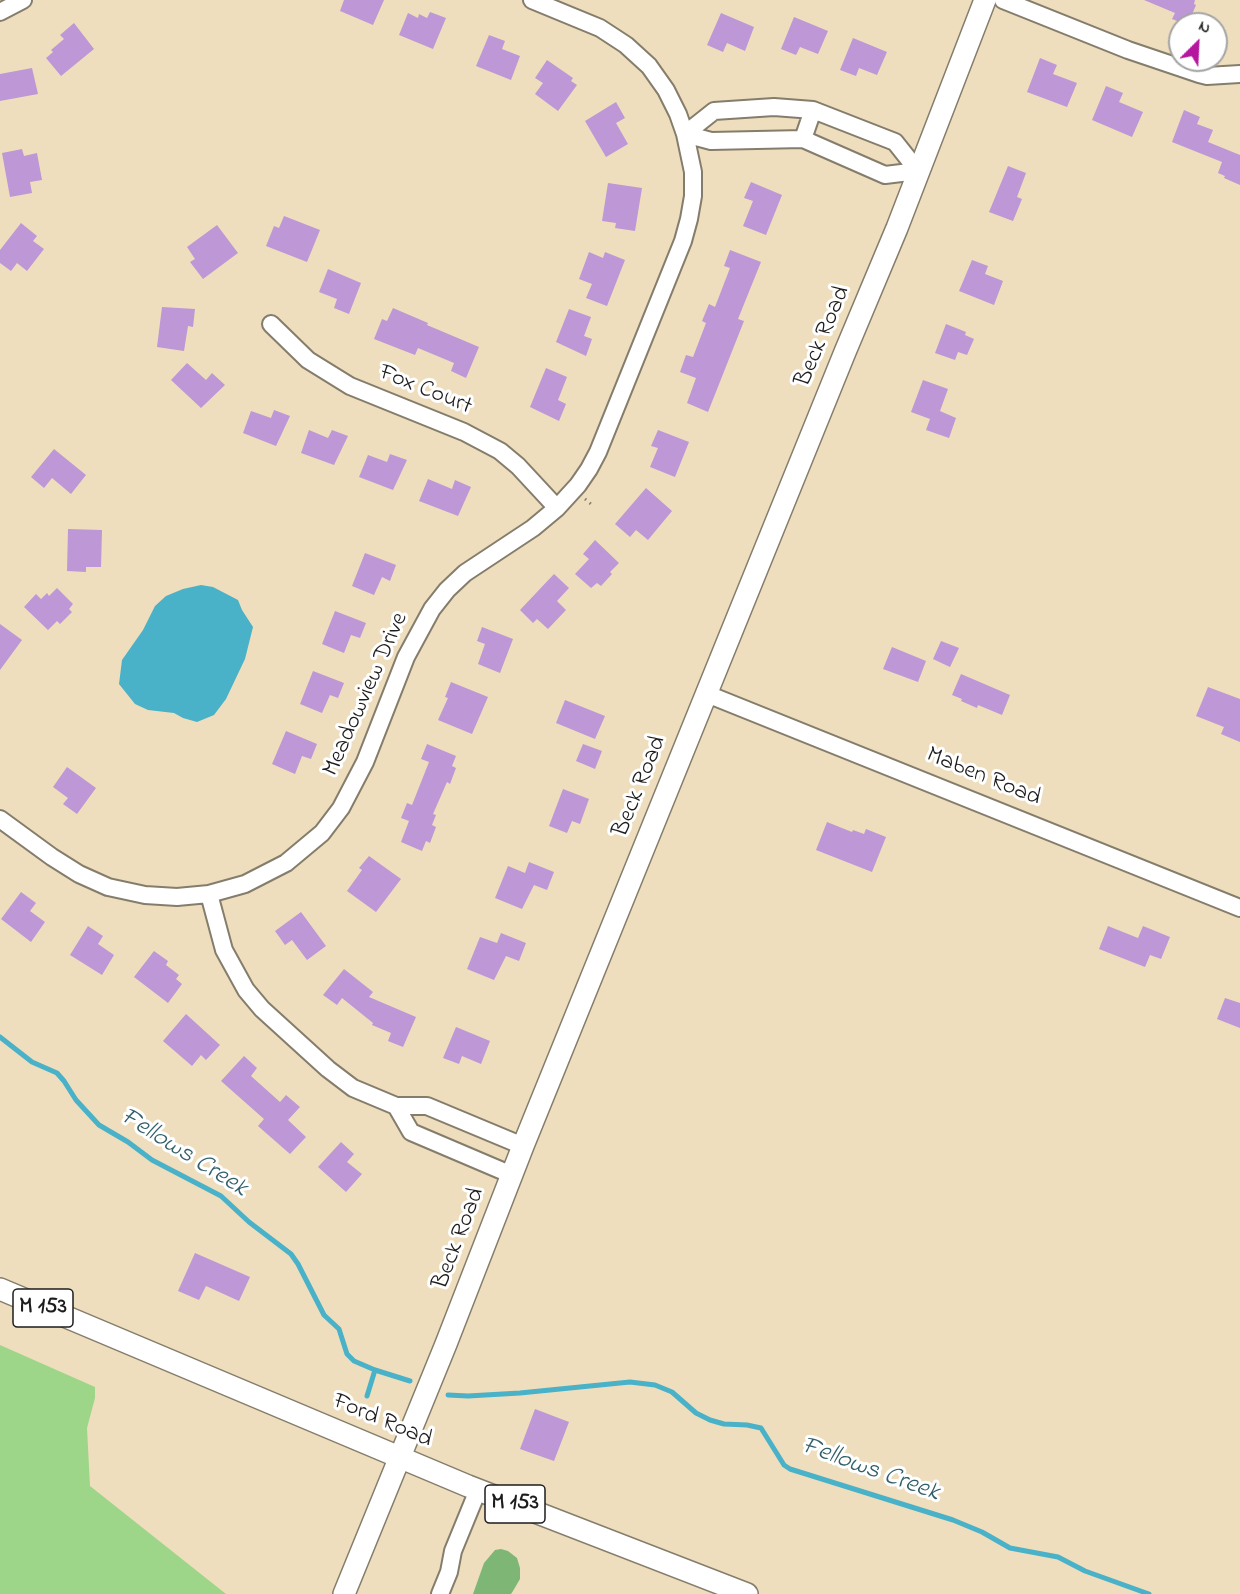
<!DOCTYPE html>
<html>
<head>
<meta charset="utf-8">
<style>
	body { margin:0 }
	#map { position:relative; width:1240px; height:1594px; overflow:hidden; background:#eedebd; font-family:"Indie Flower",sans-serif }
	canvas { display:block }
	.north { position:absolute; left:1168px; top:12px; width:60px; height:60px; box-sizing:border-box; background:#fff; border:2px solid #a4a4a4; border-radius:50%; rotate:24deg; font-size:16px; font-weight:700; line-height:24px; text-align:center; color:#1c1c1c }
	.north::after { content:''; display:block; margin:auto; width:21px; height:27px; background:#b5179e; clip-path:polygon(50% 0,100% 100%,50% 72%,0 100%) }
</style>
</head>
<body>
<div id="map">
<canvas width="1240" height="1594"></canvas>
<div class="north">N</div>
</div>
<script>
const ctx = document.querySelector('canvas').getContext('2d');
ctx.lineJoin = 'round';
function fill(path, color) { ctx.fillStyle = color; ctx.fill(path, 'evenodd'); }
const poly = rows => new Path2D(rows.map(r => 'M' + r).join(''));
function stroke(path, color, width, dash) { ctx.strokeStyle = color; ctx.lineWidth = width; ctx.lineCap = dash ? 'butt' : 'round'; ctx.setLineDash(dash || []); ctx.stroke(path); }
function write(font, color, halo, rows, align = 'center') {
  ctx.font = font + ' "Indie Flower",sans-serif'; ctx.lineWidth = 6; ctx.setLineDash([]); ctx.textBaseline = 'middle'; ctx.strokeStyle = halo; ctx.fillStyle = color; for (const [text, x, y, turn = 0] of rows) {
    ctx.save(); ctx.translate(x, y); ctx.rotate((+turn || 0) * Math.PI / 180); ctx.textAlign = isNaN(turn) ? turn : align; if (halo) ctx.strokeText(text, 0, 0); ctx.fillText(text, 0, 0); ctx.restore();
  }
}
const green = poly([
	[0,1345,95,1387,95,1398,87,1428,90,1486,226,1594,0,1594]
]);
const forest = poly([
	[501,1549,508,1551,517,1558,520,1568,520,1579,513,1591,511,1594,473,1594,484,1563,495,1550]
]);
const water = poly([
	[201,585,213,587,238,600,242,610,253,627,245,659,226,699,214,715,197,722,183,718,174,713,148,710,135,704,119,684,122,660,143,630,155,606,166,596,183,589]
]);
const stream = poly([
	[0,1037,32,1062,57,1073,64,1081,76,1100,99,1125,128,1142,152,1160,221,1196,249,1222,291,1254,298,1264,324,1315,339,1329,347,1354,354,1361,375,1370,410,1381],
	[448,1395,468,1396,520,1393,630,1382,655,1385,672,1392,696,1413,710,1420,724,1424,747,1425,761,1428,784,1465,790,1469,953,1520,982,1532,1010,1548,1058,1557,1085,1571,1149,1594],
	[367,1396,375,1370]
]);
const building = poly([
	[344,0,384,0,373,25,340,11],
	[1144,0,1195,0,1194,4,1196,5,1188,24,1185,24,1172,19,1175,13],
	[430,12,446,18,433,49,399,35,408,13,418,18,419,14,427,18],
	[721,13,754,27,745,51,727,43,723,52,707,45],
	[794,17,828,31,818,54,800,47,796,55,781,49],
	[74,23,94,49,61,76,46,58,53,52,51,50,64,39,60,35],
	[489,35,505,41,502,49,520,56,511,80,476,66],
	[853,38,887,52,877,75,859,68,856,76,840,70],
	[1040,58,1057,65,1053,74,1077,83,1067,107,1027,92],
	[547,60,573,78,571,81,577,85,558,111,535,94,543,83,535,78],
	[32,68,38,94,0,101,0,74],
	[1106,86,1123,93,1119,102,1143,112,1132,137,1092,120],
	[616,102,625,118,616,123,628,144,606,157,585,121],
	[1184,110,1200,117,1197,124,1213,130,1208,142,1240,155,1240,185,1224,178,1225,176,1218,173,1222,162,1172,142],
	[22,149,24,156,37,153,42,180,30,182,32,193,10,197,2,153],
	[1008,166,1026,173,1017,197,1022,199,1013,221,989,212],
	[751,182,782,195,766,235,743,226,753,201,744,198],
	[608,183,642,188,635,231,615,228,616,223,602,221],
	[284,216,320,230,307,262,266,246,274,226,279,228],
	[21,223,37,236,33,241,44,249,27,271,17,263,11,271,0,263,0,250],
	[217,225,238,253,203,279,190,262,195,259,187,247],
	[730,250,761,262,738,319,744,321,708,412,687,403,696,378,680,372,686,355,693,357,706,323,702,321,709,304,715,307,730,268,724,266],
	[589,252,603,258,605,252,625,260,607,306,586,298,592,284,579,279],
	[972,260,988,266,985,274,1003,281,994,305,959,291],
	[328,269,361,283,349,314,334,308,337,299,319,292],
	[162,307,195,309,193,327,188,326,184,351,157,347],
	[393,308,428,323,427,325,479,347,466,378,451,371,454,363,418,348,415,355,374,339,382,319,387,321],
	[569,309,591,317,584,336,592,339,586,356,556,342],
	[946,324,966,332,965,335,974,339,967,355,958,352,955,360,935,353],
	[187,363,206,380,212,373,225,385,201,408,171,380],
	[546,368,567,377,558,400,566,404,559,421,530,407],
	[923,380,948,389,940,411,956,418,949,438,926,430,930,419,911,412],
	[274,410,290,416,276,446,243,433,251,411,271,418],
	[309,430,328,438,332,430,348,436,334,465,301,453],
	[658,430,689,442,675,477,650,467,658,448,651,446],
	[54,449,86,475,71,494,52,478,44,488,31,477],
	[390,454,407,460,393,490,359,477,368,455,387,462],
	[428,479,452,489,455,480,471,487,458,516,419,501],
	[646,488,672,511,648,540,636,530,630,537,615,524],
	[68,529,102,530,101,567,86,567,86,572,67,571],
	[595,540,619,563,610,572,612,574,601,586,597,583,591,588,575,574,589,559,583,554],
	[365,553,396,565,390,581,382,577,374,595,352,586],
	[554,574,569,588,557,601,566,610,548,629,537,619,533,623,520,610],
	[57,588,73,604,69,609,72,612,60,624,57,621,48,630,24,607,36,594,41,599,47,593,49,596],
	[335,611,366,623,360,638,351,635,344,653,322,644],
	[0,624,22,640,0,670],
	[482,627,513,639,500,673,478,664,485,644,477,641],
	[941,641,959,648,950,667,933,659],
	[892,647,926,661,918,682,883,669],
	[313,671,344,683,338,698,330,695,322,713,300,704],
	[961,674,1010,695,1002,715,978,705,977,708,961,701,962,699,952,695],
	[451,682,488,697,472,734,438,720,448,698,445,697],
	[1208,687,1240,699,1240,742,1221,734,1224,727,1196,716],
	[565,700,605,716,595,739,556,723],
	[286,731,317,744,311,759,302,756,295,774,272,764],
	[427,744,456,756,452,766,456,768,450,784,447,782,433,814,436,815,432,825,436,827,430,843,426,841,422,851,401,842,409,821,401,818,407,803,412,805,429,762,421,759],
	[583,744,602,751,595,769,576,761],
	[67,767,96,788,77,814,63,804,68,798,53,787],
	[563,789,589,799,580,824,572,821,567,833,549,826],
	[827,822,852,832,853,830,864,834,866,829,886,837,872,872,816,850],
	[369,856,401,879,376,912,347,891,362,870,359,868],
	[529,862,554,872,547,890,534,885,522,909,495,898,508,866,525,873],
	[21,892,36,903,30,911,45,922,31,942,1,919],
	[301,912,326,946,307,960,292,940,285,945,275,931],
	[88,926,103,936,98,944,114,955,102,975,70,955],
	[1108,926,1138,938,1143,926,1170,937,1161,959,1150,955,1145,967,1099,949],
	[501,933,526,943,519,961,506,956,494,980,467,969,480,937,497,943],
	[154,951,168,961,166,965,179,975,176,979,182,984,168,1003,134,977],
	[344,969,373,992,369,997,416,1017,403,1047,388,1041,391,1033,372,1025,373,1023,342,998,337,1005,323,995],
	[1225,998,1240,1003,1240,1028,1217,1019],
	[186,1014,220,1045,206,1060,201,1055,192,1066,163,1041],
	[456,1027,490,1041,481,1064,462,1056,459,1064,443,1058],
	[244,1056,257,1068,251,1076,280,1102,286,1095,300,1107,288,1120,306,1137,290,1154,258,1126,264,1119,221,1081],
	[341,1142,354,1154,347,1162,362,1174,346,1192,318,1167],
	[195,1253,250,1277,239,1301,206,1286,199,1300,178,1291],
	[535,1409,569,1422,554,1461,520,1449]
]);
const path = poly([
	[585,499,591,504]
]);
const minor = poly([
	[1003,0,1128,50,1199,74,1207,76,1240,74],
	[0,12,23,0],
	[685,134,714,111,774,107,813,110,895,142,918,171],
	[685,134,711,141,803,139,885,175,918,171],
	[803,139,813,110],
	[271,324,308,360,350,386,464,432,500,451,518,466,557,508],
	[707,694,1240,908],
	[0,819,52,857,79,874,108,887,145,895,177,897,209,894,245,884,286,863,322,833,341,808,365,762,406,657,432,609,447,590,465,573,533,528,557,508,578,485,589,469,598,452,683,241,689,219,693,196,693,172,685,134,678,114,666,90,649,66,626,45,600,28,532,0],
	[209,894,224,950,246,990,262,1009,328,1069,353,1088,396,1106,427,1106,523,1146],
	[396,1106,411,1132,512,1175],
	[440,1594,449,1572,453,1551,478,1490]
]);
const major = poly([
	[0,1289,468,1486,747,1594],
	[344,1594,446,1344,523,1146,845,352,897,228,985,0]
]);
const shields = [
	[43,1308,60],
	[515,1504,60]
];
const shieldNames = [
	["M 153",43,1308],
	["M 153",515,1504]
];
const streetNames = [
	["Beck Road",824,337,-67],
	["Fox Court",425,391,22],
	["Meadowview Drive",367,695,-66],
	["Maben Road",983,778,22],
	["Beck Road",641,787,-68],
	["Beck Road",460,1239,-69],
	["Ford Road",382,1422,23]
];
const waterNames = [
	["Fellows Creek",183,1154,32],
	["Fellows Creek",870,1471,20]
];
fill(green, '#9dd689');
fill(forest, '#7eb775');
fill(water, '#49b1c8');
stroke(stream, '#49b1c8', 5);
fill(building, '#bd97d6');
stroke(minor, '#857d6c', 20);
stroke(major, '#857d6c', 24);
stroke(path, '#857d6c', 3, [1.5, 4.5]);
stroke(minor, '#fff', 16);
stroke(major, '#fff', 21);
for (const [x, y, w] of shields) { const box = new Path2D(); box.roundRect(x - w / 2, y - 19, w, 38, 4.5); ctx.fillStyle = '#fff'; ctx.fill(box); stroke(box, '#1c1c1c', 1.5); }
write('bold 22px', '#1c1c1c', null, shieldNames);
write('24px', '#1c1c1c', '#fff', streetNames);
write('italic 26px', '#305f69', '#fff', waterNames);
</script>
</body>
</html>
